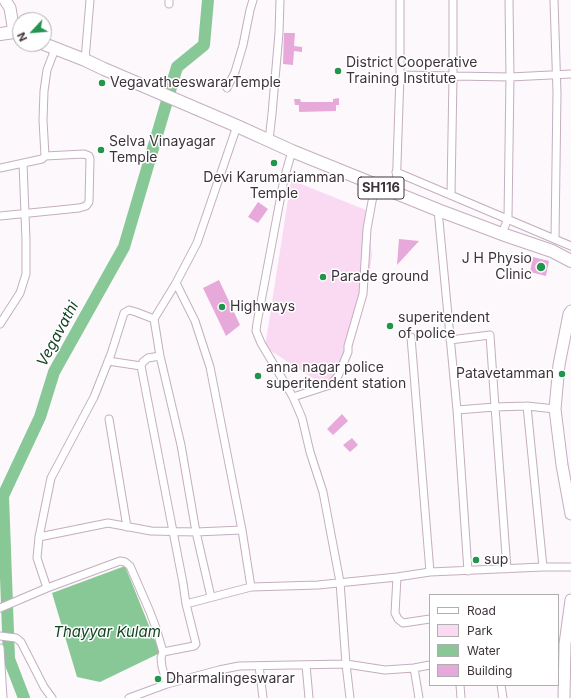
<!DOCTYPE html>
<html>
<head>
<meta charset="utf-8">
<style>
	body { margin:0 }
	#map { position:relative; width:571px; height:698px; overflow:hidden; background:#fdf8fc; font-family:Inter,sans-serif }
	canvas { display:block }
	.legend { position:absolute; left:429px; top:594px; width:130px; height:92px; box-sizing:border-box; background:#fff; border:1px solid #b1aeb1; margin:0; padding:5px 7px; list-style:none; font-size:12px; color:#3d343b }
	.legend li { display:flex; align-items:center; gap:8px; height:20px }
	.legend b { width:20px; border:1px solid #b1aeb1 }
	.north { position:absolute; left:12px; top:12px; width:40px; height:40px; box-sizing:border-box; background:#fff; border:1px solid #b1aeb1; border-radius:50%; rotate:244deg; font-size:11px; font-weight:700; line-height:16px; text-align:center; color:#3d343b }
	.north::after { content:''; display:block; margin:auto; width:14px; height:18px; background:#23944e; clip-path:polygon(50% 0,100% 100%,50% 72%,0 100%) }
</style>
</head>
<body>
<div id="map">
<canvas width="571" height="698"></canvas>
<ul class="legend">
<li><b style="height:5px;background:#fff"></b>Road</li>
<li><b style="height:11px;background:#fadaf3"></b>Park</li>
<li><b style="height:11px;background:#88c897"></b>Water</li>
<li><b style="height:11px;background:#e6a9da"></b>Building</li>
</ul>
<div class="north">N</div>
</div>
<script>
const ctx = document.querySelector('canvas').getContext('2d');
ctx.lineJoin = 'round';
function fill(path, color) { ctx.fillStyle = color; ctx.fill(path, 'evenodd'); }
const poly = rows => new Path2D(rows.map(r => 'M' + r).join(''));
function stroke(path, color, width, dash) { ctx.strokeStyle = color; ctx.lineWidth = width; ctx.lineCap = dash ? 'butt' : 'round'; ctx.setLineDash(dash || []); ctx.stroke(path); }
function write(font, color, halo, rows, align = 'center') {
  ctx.font = font + ' Inter,sans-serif'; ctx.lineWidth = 3; ctx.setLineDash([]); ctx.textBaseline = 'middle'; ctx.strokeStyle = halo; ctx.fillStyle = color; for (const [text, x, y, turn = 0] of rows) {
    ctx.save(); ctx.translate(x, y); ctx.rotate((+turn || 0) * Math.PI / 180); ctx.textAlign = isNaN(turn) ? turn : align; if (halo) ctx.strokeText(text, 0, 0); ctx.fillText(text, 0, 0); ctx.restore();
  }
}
const green = poly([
	[291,180,366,210,372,254,366,300,331,390,265,347]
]);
const water = poly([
	[125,566,160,653,100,682,77,677,52,593]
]);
const river = poly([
	[24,698,9,659,3,496,40,417,54,372,124,247,177,67,204,45,208,0]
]);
const building = poly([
	[284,33,295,33,294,46,302,47,302,52,294,51,293,65,283,64],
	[339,98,339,105,336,105,336,111,299,112,299,105,295,105,294,99,300,99,301,102,333,102,333,99],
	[258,202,268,209,258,223,248,217],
	[399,239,419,241,397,265],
	[533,257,549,261,546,276,530,272],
	[219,280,240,325,226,336,203,288],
	[342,414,348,421,333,435,327,429],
	[352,438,358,445,350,452,343,445]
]);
const street = poly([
	[554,0,557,93,555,238],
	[169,4,169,0],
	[85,60,90,0],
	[400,75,510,77,571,74],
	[227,88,235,72,243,45,250,10,253,0],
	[237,126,197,243,176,283,195,321,210,367,242,530,251,587],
	[269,140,272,114,279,33,280,0],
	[292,151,284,179,257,323,256,331,261,343,293,397,302,418,310,452,323,492,340,582,346,664,350,698],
	[0,168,42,159,45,156,43,120,44,91,47,70,55,49],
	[396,172,571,246],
	[396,193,400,75,400,0],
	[451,194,453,76,453,0],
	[438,210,457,410,468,571],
	[0,216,79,208,86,206,89,202,90,159,89,156,84,154,45,156],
	[502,234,508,218,510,77,509,0],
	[176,283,154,319,160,356,181,445,196,532,211,597],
	[0,324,20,293,26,274,26,240,23,163],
	[411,337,430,572],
	[450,340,490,335,495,407,527,406,555,409],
	[160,356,148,358,143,362,141,366,183,583,186,604],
	[108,361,141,366],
	[293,397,330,385,338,376,348,352,348,346,363,294,367,229,375,185],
	[527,406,543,567],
	[457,410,495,407,507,569],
	[109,419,127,527],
	[39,537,51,478,94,397,111,354,124,313,129,310,136,312,154,319],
	[397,577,395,613,398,619,403,623,430,619],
	[47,588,37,558,39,537,108,523,151,531,196,532,242,530],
	[0,608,47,588,120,561,125,562,130,566,150,612,156,628,163,652,161,658,162,667,167,684],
	[0,636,16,638,21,642,44,687,52,698],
	[0,648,3,698],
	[163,652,194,646,196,644,186,604,251,587,318,585,397,577,430,572,543,567,571,567],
	[306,665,309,698],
	[259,666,263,698],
	[414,668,419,698],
	[460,685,461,698],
	[501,685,503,698],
	[129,698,167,684,219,670,239,666,346,664,385,670,414,668,430,665]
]);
const secondary = poly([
	[5,0,10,8,14,32],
	[571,311,569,314,559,365,555,409,562,465,571,514],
	[564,698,565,644,571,600]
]);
const primary = poly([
	[0,34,14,32,20,34],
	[44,44,85,60,104,69,237,126,292,151,438,210,502,234,552,251,571,261]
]);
const markers = [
	[338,71,4,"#23944e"],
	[102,83,4,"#23944e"],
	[101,150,4,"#23944e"],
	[274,163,4,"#23944e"],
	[541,267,5,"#23944e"],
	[323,277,4,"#23944e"],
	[222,307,4,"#23944e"],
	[390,326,4,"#23944e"],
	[562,374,4,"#23944e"],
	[258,376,4,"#23944e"],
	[476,560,4,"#23944e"],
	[158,679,4,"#23944e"]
];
const shields = [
	[381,188,46]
];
const shieldNames = [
	["SH116",381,188]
];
const poiNames = [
	["District Cooperative",346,63],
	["Training Institute",346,79],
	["VegavatheeswararTemple",110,83],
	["Selva Vinayagar",109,142],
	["Temple",109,158],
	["Devi Karumariamman",274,178,"center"],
	["Temple",274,194,"center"],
	["J H Physio",532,259,"right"],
	["Clinic",532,275,"right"],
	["Parade ground",331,277],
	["Highways",230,307],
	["superitendent",398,318],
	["of police",398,334],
	["anna nagar police",266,368],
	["superitendent station",266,384],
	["Patavetamman",554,374,"right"],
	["sup",484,560],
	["Dharmalingeswarar",166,679]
];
const waterNames = [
	["Vegavathi",58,334,-62],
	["Thayyar Kulam",107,632]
];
fill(green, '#fadaf3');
fill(water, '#88c897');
stroke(river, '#88c897', 12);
fill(building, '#e6a9da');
stroke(street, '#c4aebf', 9);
stroke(secondary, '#c4aebf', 13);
stroke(primary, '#c4aebf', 14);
stroke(street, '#fff', 7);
stroke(secondary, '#fff', 11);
stroke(primary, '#fff', 12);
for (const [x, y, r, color] of markers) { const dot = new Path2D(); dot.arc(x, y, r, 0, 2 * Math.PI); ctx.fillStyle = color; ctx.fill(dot); stroke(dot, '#fff', 1.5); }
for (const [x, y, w] of shields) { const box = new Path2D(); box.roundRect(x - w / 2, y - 11, w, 22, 3); ctx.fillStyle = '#fff'; ctx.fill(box); stroke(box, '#3d343b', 1); }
write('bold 13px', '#3d343b', null, shieldNames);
write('14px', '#3d343b', '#fff', poiNames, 'left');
write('italic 15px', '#144324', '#fff', waterNames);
</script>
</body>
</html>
